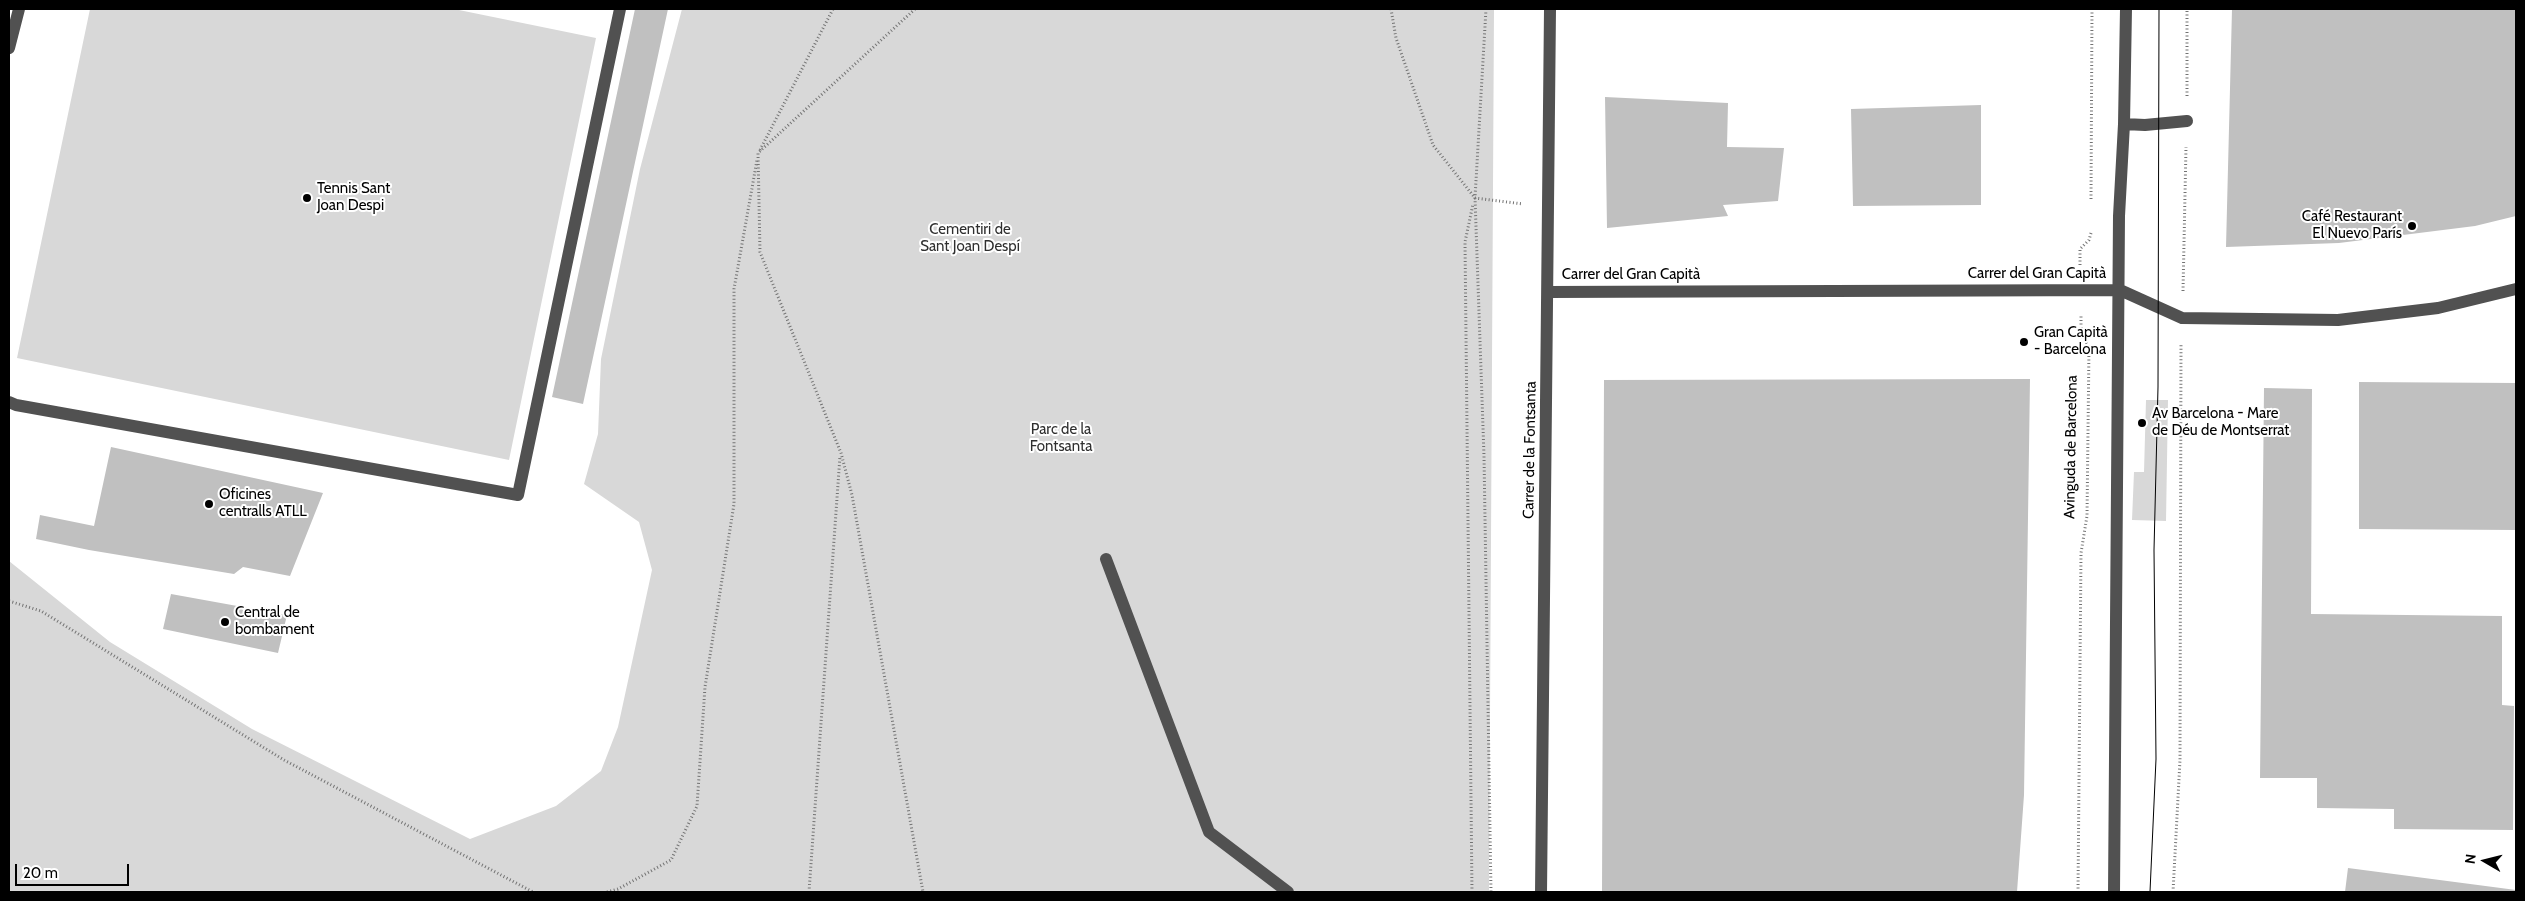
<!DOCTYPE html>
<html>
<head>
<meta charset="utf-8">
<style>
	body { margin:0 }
	#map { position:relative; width:2525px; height:901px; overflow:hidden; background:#fff; font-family:Cabin,sans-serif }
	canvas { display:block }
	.frame { position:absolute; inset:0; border:10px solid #000; pointer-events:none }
	.north { position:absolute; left:2460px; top:836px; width:50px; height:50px; -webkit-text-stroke:4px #fff; paint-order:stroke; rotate:278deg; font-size:14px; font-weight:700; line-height:20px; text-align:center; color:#000 }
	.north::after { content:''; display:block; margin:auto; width:18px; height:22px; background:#000; clip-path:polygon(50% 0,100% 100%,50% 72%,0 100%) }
	.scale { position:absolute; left:15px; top:864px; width:114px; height:22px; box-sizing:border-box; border:2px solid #000; border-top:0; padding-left:6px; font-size:15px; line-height:18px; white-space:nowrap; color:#000; -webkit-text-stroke:4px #fff; paint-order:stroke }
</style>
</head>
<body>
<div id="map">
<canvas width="2525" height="901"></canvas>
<div class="frame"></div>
<div class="north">N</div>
<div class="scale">20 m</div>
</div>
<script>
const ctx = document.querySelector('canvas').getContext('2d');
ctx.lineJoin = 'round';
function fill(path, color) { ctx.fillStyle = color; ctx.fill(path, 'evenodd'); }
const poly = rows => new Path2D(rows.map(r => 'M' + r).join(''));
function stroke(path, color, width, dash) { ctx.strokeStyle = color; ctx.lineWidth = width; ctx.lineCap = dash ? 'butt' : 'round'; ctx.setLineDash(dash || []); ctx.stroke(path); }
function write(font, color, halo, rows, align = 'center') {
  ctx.font = font + ' Cabin,sans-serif'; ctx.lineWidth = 4; ctx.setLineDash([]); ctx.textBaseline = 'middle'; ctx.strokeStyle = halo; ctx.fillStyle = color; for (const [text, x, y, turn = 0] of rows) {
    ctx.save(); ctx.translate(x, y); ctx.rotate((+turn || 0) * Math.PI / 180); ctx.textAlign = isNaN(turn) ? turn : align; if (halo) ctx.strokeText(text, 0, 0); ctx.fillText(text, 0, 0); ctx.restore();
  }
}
const green = poly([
	[90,9,454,9,596,38,509,460,17,358],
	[682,9,1494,9,1489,892,9,892,9,561,110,642,252,729,470,839,556,806,601,771,618,727,652,570,639,522,584,484,598,434,601,359,640,169],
	[2146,400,2168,400,2166,521,2132,520,2134,472,2144,472]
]);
const building = poly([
	[635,9,668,9,583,404,552,397],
	[2232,9,2516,9,2516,216,2475,226,2339,243,2226,247],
	[1605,97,1728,103,1727,147,1784,148,1778,201,1723,205,1728,216,1607,228],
	[1981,105,1981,205,1853,206,1851,109],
	[2030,379,2024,795,2017,892,1602,892,1604,380],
	[2359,382,2516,383,2516,530,2359,529],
	[2264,388,2312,389,2311,614,2502,616,2502,705,2514,706,2513,830,2394,829,2394,809,2317,808,2317,778,2260,778],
	[111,447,323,493,290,576,243,567,234,574,89,550,36,539,40,515,94,526],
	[171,594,287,615,278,653,163,629],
	[2348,868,2516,890,2516,892,2345,892]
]);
const path = poly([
	[915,9,758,153,760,252,841,453,852,495,923,892],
	[1391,9,1396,38,1433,145,1475,198,1523,204],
	[1486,9,1475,198,1484,456,1491,892],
	[2187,96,2187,9],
	[760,150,833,9],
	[2091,199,2092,9],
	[2080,265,2080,249,2089,240,2091,233],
	[2183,291,2186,147],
	[9,601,41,611,284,760,533,892],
	[607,892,618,889,671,860,697,806,705,687,734,504,734,289,757,160],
	[809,892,840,456],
	[1472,892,1465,242,1473,204],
	[2078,892,2081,553,2087,516,2089,347,2081,335,2081,316],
	[2173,892,2180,760,2181,344]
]);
const minor = poly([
	[9,48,19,9],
	[2124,124,2145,125,2187,121],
	[1548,292,2120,290,2182,318,2338,320,2438,308,2516,289],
	[9,402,16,405,518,495,620,9],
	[1106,559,1209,832,1288,892],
	[1541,892,1550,9],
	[2114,892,2119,216,2124,124,2126,9]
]);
const tram = poly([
	[2150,892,2156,759,2154,550,2158,387,2159,9]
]);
const markers = [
	[307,198,5,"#000"],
	[2412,226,5,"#000"],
	[2024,342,5,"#000"],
	[2142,423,5,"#000"],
	[209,504,5,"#000"],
	[225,622,5,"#000"]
];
const poiNames = [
	["Tennis Sant",317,189],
	["Joan Despi",317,206],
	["Café Restaurant",2402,217,"right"],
	["El Nuevo París",2402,234,"right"],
	["Gran Capità",2034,333],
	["- Barcelona",2034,350],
	["Av Barcelona - Mare",2152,414],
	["de Déu de Montserrat",2152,431],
	["Oficines",219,495],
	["centralls ATLL",219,512],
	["Central de",235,613],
	["bombament",235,630]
];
const parkNames = [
	["Cementiri de",970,230],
	["Sant Joan Despí",970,247],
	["Parc de la",1061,430],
	["Fontsanta",1061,447]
];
const streetNames = [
	["Carrer del Gran Capità",2037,274],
	["Carrer del Gran Capità",1631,275],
	["Avinguda de Barcelona",2071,447,-89],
	["Carrer de la Fontsanta",1530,450,-89]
];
fill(green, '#d8d8d8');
fill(building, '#c0c0c0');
stroke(path, '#737373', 3, [1, 2.5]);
stroke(minor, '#515151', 12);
stroke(tram, '#000', 1);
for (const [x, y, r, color] of markers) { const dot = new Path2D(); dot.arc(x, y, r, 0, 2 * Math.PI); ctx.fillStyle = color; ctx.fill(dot); stroke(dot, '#fff', 2); }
write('15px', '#000', '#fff', poiNames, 'left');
write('15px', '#2f2f2f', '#fff', parkNames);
write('15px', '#000', '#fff', streetNames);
</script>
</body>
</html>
